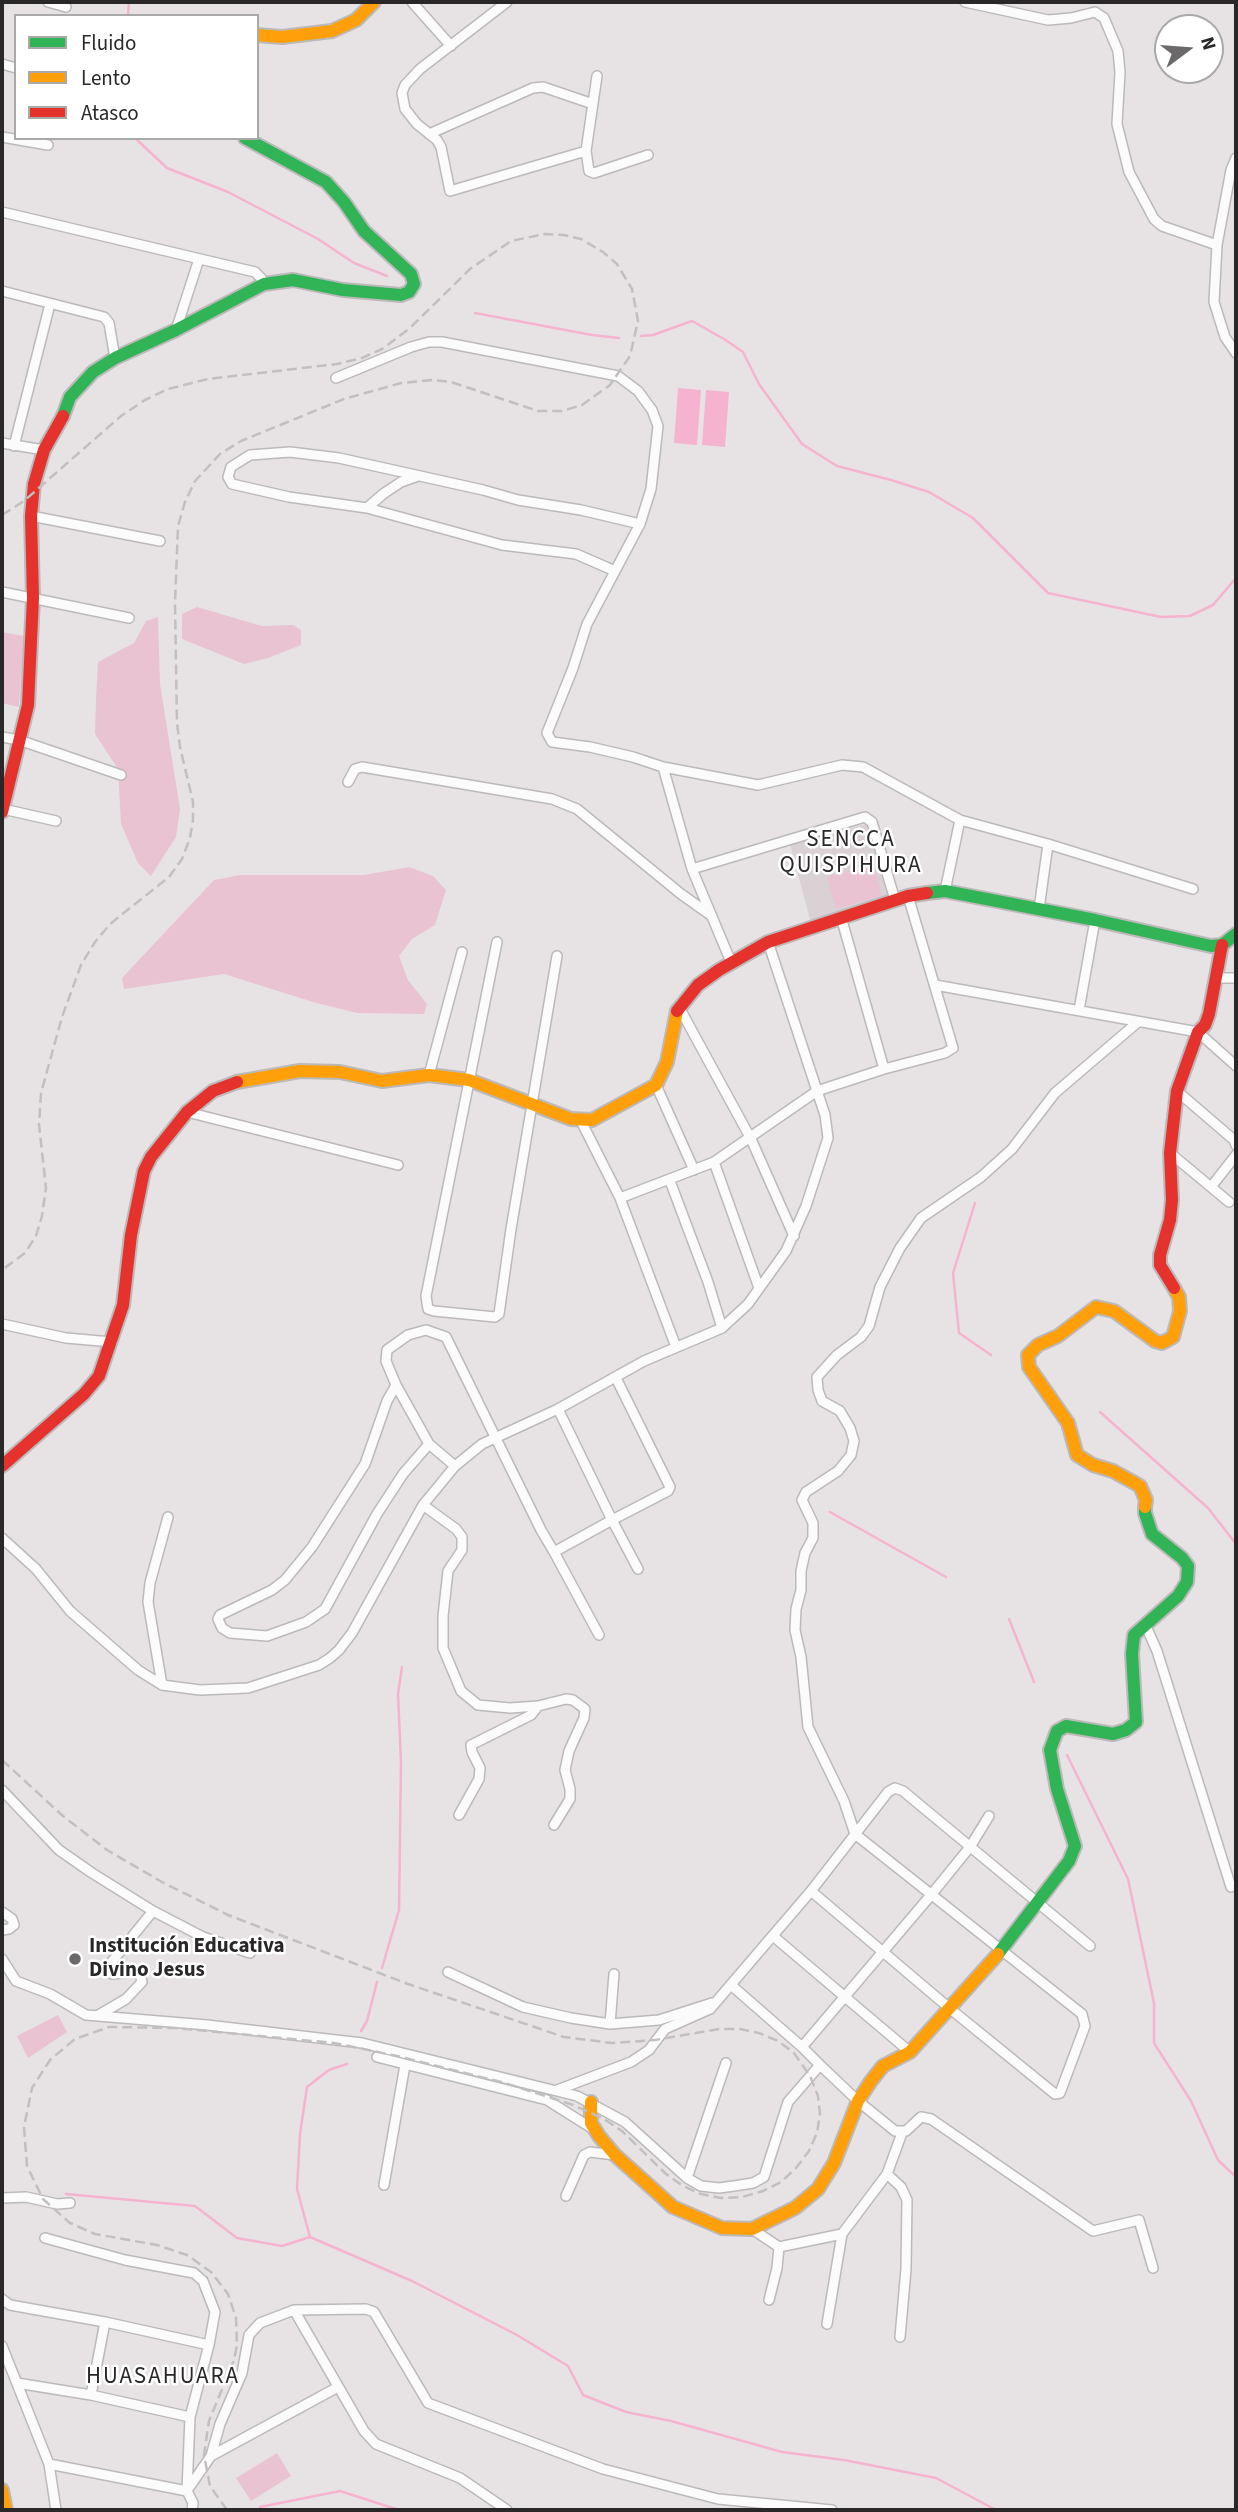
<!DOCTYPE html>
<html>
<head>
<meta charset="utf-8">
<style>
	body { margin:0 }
	#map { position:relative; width:1238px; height:2512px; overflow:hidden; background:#e7e3e5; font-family:"Source Sans 3",sans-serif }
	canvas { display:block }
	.frame { position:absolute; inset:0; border:4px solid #292728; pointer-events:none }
	.legend { position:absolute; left:14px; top:14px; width:245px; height:126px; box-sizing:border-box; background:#fff; border:2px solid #a9a9a9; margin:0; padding:9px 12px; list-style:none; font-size:21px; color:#292728 }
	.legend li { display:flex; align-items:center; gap:14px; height:35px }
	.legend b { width:35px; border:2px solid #a9a9a9 }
	.north { position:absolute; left:1154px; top:14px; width:70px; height:70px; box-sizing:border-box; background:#fff; border:2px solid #a9a9a9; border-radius:50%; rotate:74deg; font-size:19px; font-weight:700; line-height:28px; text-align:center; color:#292728 }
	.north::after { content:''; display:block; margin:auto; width:24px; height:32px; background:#6c696a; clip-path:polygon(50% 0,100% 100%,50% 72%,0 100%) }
</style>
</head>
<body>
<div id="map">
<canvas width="1238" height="2512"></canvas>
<div class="frame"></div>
<ul class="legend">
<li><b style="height:9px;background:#30b455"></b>Fluido</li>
<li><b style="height:9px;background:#ff9f0a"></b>Lento</li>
<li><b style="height:9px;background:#e5322d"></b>Atasco</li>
</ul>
<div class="north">N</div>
</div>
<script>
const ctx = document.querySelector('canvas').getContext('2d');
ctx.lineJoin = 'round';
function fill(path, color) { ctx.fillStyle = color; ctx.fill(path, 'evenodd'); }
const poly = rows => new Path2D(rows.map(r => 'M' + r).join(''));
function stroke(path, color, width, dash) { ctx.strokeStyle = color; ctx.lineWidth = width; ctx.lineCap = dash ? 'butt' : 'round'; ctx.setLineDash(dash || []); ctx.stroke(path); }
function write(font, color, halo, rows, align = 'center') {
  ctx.font = font + ' "Source Sans 3",sans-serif'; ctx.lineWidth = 5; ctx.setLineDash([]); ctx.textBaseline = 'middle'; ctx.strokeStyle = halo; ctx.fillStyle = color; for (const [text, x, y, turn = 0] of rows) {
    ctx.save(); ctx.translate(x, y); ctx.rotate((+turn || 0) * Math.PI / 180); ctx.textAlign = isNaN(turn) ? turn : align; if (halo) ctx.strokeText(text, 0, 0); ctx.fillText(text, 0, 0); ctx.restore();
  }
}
const built = poly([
	[867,824,889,901,812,927,790,844]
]);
const green = poly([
	[197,607,262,626,293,625,301,630,301,645,268,658,244,664,182,639,182,614],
	[158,617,160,684,180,809,176,837,151,876,138,863,121,824,118,769,95,734,96,698,98,662,134,643,146,621],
	[2,632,24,636,19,707,2,703],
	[873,864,882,896,836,909,827,877],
	[409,867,433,876,446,890,435,925,412,939,399,956,408,980,427,1004,424,1014,357,1013,313,1002,224,974,124,989,122,978,214,880,240,875,364,875],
	[58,2015,67,2032,28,2058,17,2036],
	[277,2453,291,2476,251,2501,236,2478]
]);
const water = poly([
	[678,388,701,390,697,445,674,443],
	[706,390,729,392,725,447,702,445]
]);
const stream = poly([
	[128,16,129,2],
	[135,138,167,168,228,192,318,239,354,263,387,276],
	[475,313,592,335,619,338],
	[641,336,653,335,692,321,724,339,743,352,759,384,802,444,837,466,891,480,929,492,973,518,1048,593,1161,617,1190,616,1213,605,1236,578],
	[975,1203,953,1273,959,1333,991,1355],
	[1100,1412,1208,1508,1236,1544],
	[830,1512,946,1577],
	[1009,1619,1034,1682],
	[1067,1755,1128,1879,1154,2003,1154,2043,1191,2101,1218,2160,1236,2177],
	[382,1968,399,1910,401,1762,398,1694,402,1667],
	[361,2031,367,2021,377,1982],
	[66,2194,195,2206,237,2238,282,2246,310,2237,412,2281,517,2335,568,2366,583,2395,626,2412,671,2421,782,2452,844,2460,936,2478,996,2510],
	[310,2237,297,2189,300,2134,307,2087,329,2070,347,2064],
	[260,2507,340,2491,399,2510]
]);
const street = poly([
	[48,2,66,7],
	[412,2,451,46],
	[507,2,420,69,405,85,402,93,405,109,417,124,437,140,441,147,450,191,586,151,597,76],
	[965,2,1048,20,1071,18,1095,12,1104,18,1118,51,1120,72,1117,124,1129,172,1154,219,1162,226,1217,245,1214,302,1225,337,1236,353],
	[2,64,16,68],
	[429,134,533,88,543,87,593,104],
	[2,137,48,145],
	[586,151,589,171,594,173,648,155],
	[2,212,255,272,261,278,264,284],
	[1217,245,1231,170,1236,158],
	[2,291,104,317,109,323,115,358],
	[176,330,199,259],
	[336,378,411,347,429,342,442,342,618,376,638,391,652,410,658,426,651,489,640,524,581,510,518,500,483,490,339,458,290,452,250,455,231,467,228,477,232,484,289,497,367,508,502,545,576,554,615,571],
	[2,443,44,450],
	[14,446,50,304],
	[367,508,383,494,401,482,418,476],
	[31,516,160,541],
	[640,524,587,624,573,668,547,733,552,742,590,747,633,757,663,767,758,785,842,765,863,767,960,820,1048,844,1193,889],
	[2,592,129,618],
	[2,737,19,740,121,775],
	[663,767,692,869,731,962],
	[348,782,355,769,362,767,552,799,577,809,681,894,712,916],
	[3,809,56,821],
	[692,869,865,817,872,822,895,900],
	[945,891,960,820],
	[1039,909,1048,844],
	[841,917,884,1069],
	[497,942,426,1296,428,1309,434,1311,495,1317,499,1314,511,1229,557,956],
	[1217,978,1236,978],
	[935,985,1198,1032,1236,1066],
	[679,1007,751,1139,794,1236],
	[1079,1010,1095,920],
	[429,1075,462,952],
	[656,1085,694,1170],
	[1177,1091,1234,1140,1236,1145],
	[187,1112,398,1165],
	[581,1121,620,1198],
	[1170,1153,1229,1202],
	[714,1162,759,1288],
	[670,1181,708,1282,722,1328],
	[1211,1187,1236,1155],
	[2,1324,66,1338,112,1342],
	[676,1347,620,1198,714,1162,817,1091,884,1069,945,1053,953,1048,908,896],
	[616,1378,670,1487,668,1491,612,1520,638,1569],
	[396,1385,387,1401,365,1464,312,1547,285,1580,272,1590,220,1615,218,1619,222,1628,230,1633,267,1636,306,1622,325,1609,377,1514,403,1474,429,1444],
	[455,1466,429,1444,396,1385,386,1361,387,1350,408,1335,426,1330,446,1337,541,1530,554,1552,612,1520,558,1409],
	[423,1505,456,1529,462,1537,462,1550,448,1571,443,1616,443,1648,461,1691,478,1705,510,1708,538,1706,566,1699,573,1700,585,1709,584,1718,569,1751,565,1770,570,1789,570,1799,554,1825],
	[2,1538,36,1569,70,1611,138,1670,162,1685,200,1690,248,1688,319,1665,330,1658,339,1650,352,1633,423,1505,455,1466,482,1444,558,1409,644,1361,722,1328,748,1304,786,1251,806,1206,828,1138,825,1115,768,942],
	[554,1552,599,1635],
	[1145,1624,1157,1651,1231,1887],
	[162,1685,148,1602,150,1583,168,1517],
	[2,1790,59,1850,92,1873,153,1911,203,1937,250,1953],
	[459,1815,479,1779,480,1768,472,1752,471,1745,531,1715,538,1706],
	[811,1891,948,2007,1055,2094,1060,2093,1085,2026,1082,2014,855,1834,844,1801,808,1727,801,1657,795,1630,796,1609,801,1590,801,1571,805,1553,813,1538,813,1523,802,1500,806,1492,838,1471,851,1455,854,1441,850,1428,840,1411,822,1401,818,1390,817,1377,837,1355,861,1337,869,1326,880,1287,900,1248,921,1218,981,1177,1012,1149,1055,1093,1138,1022],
	[2,1912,12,1919,14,1925,9,1929,2,1930],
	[773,1936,910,2052],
	[2,1959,16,1981,50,1994,86,2015,207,2025,362,2043,577,2096,625,2122,687,2178,701,2186,719,2188,734,2186,753,2183,764,2177,788,2102,820,2065,858,2101,895,2131,906,2131,921,2117,931,2119,1093,2231,1139,2220,1153,2268],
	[448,1972,523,2007,571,2018,610,2024,659,2020,712,2003],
	[731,1985,802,2047],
	[97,2016,126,1999,142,1982,140,1974,134,1972,112,1974,109,1968,110,1964,153,1911],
	[610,2024,614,1974],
	[377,2057,547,2100,593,2129],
	[820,2065,802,2047,931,1895,970,1847,989,1816],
	[557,2090,631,2062,649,2050,665,2029,710,2009,811,1891,888,1792,895,1788,903,1791,1090,1946],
	[887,2174,901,2187,907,2200,906,2269,900,2337],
	[687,2178,726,2063],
	[384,2185,405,2065],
	[566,2196,584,2155,590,2152,615,2155],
	[2,2198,26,2197,57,2204,70,2203],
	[752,2229,779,2247],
	[45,2238,125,2260,194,2273,203,2281,215,2312,209,2345,190,2417,187,2491,193,2503,192,2510],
	[2,2299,10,2305,105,2322,209,2345],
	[769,2300,777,2268,779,2247,842,2234,887,2174,902,2133],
	[294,2310,364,2431,376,2444,460,2478,507,2510],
	[827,2324,842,2234],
	[2,2346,49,2464,56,2510],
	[17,2383,91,2395,190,2417],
	[91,2395,105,2322],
	[211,2456,220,2424,242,2373,249,2335,260,2323,294,2310,366,2309,374,2312,428,2403,603,2469,718,2499,832,2510],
	[49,2464,187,2491],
	[188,2489,211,2456,338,2387]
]);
const fast = poly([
	[63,416,70,397,93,372,115,358,176,330,264,284,293,280,343,290,401,295,409,292,414,284,411,274,364,231,344,202,326,182,245,138],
	[927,893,945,891,1095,920,1211,946,1222,945,1236,934],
	[998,1954,1069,1861,1075,1846,1057,1789,1050,1750,1057,1731,1066,1726,1113,1734,1126,1730,1136,1722,1132,1654,1134,1635,1178,1596,1187,1582,1188,1566,1182,1558,1152,1534,1145,1513,1145,1507]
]);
const slow = poly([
	[257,35,282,37,332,31,356,20,374,2],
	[237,1082,300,1071,340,1072,382,1081,429,1075,469,1080,571,1119,592,1120,656,1085,667,1062,677,1011],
	[1145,1507,1146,1500,1140,1486,1113,1471,1093,1465,1077,1455,1068,1423,1029,1367,1028,1355,1038,1345,1058,1336,1096,1307,1114,1311,1155,1341,1162,1343,1173,1337,1180,1311,1179,1297,1174,1288],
	[591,2102,591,2123,599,2136,615,2155,673,2207,722,2228,752,2229,795,2208,818,2189,834,2163,858,2101,871,2081,883,2066,910,2052,998,1954],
	[2,2490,6,2510]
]);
const jam = poly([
	[2,812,28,705,33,598,31,516,34,484,44,450,63,416],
	[677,1011,698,985,719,970,768,942,908,896,927,893],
	[1174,1288,1160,1265,1160,1255,1170,1220,1172,1200,1170,1153,1177,1091,1198,1032,1205,1025,1209,1014,1222,945],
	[2,1466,84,1394,99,1376,123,1305,131,1235,144,1171,151,1157,187,1112,213,1091,237,1082]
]);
const rail = poly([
	[2,515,24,501,121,416,145,400,168,389,208,379,337,364,362,358,382,349,410,328,470,269,511,241,545,234,564,235,581,239,603,252,617,264,632,289,638,321,630,356,610,385,582,405,562,411,538,411,451,382,433,380,401,383,344,399,241,441,220,454,195,481,185,502,178,526,175,603,177,723,180,747,193,802,193,820,190,838,182,859,169,877,110,924,95,942,81,965,62,1017,41,1093,39,1125,46,1188,42,1216,36,1236,25,1253,2,1270],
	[2,1760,63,1816,107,1850,162,1882,228,1915,408,1984,564,2037,612,2043,655,2040,719,2029,740,2029,759,2033,778,2041,794,2053,810,2076,818,2096,820,2114,817,2133,809,2151,796,2168,781,2182,763,2191,742,2197,721,2198,701,2194,683,2186,666,2174,622,2131,604,2119,573,2105,505,2083,397,2056,334,2043,175,2028,109,2027,75,2039,50,2060,32,2088,24,2127,27,2166,43,2199,70,2223,95,2234,157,2245,187,2255,211,2272,228,2294,236,2318,237,2345,234,2360,209,2421,204,2455,210,2486,227,2510]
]);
const markers = [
	[75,1959,7,"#6c696a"]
];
const poiNames = [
	["Institución Educativa",89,1947],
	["Divino Jesus",89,1971]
];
const neighbourhoodNames = [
	["SENCCA",851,841],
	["QUISPIHURA",851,867],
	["HUASAHUARA",163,2378]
];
fill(built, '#dad1d5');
fill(green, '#e9c3d2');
fill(water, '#f5b3cf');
stroke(stream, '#f5b3cf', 2.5);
stroke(street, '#bcb9ba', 12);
stroke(fast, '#bcb9ba', 16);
stroke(slow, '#bcb9ba', 16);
stroke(jam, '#bcb9ba', 16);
stroke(street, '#fbfbfb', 9);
stroke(fast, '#30b455', 12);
stroke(slow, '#ff9f0a', 12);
stroke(jam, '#e5322d', 12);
stroke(rail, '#c1bfc0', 2.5, [10, 5]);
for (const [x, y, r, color] of markers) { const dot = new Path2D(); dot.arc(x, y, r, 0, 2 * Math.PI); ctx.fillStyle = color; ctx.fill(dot); stroke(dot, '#fff', 2.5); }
write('bold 21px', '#292728', '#fff', poiNames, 'left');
ctx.letterSpacing = '2px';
write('23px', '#292728', '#fff', neighbourhoodNames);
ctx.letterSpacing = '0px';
</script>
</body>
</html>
